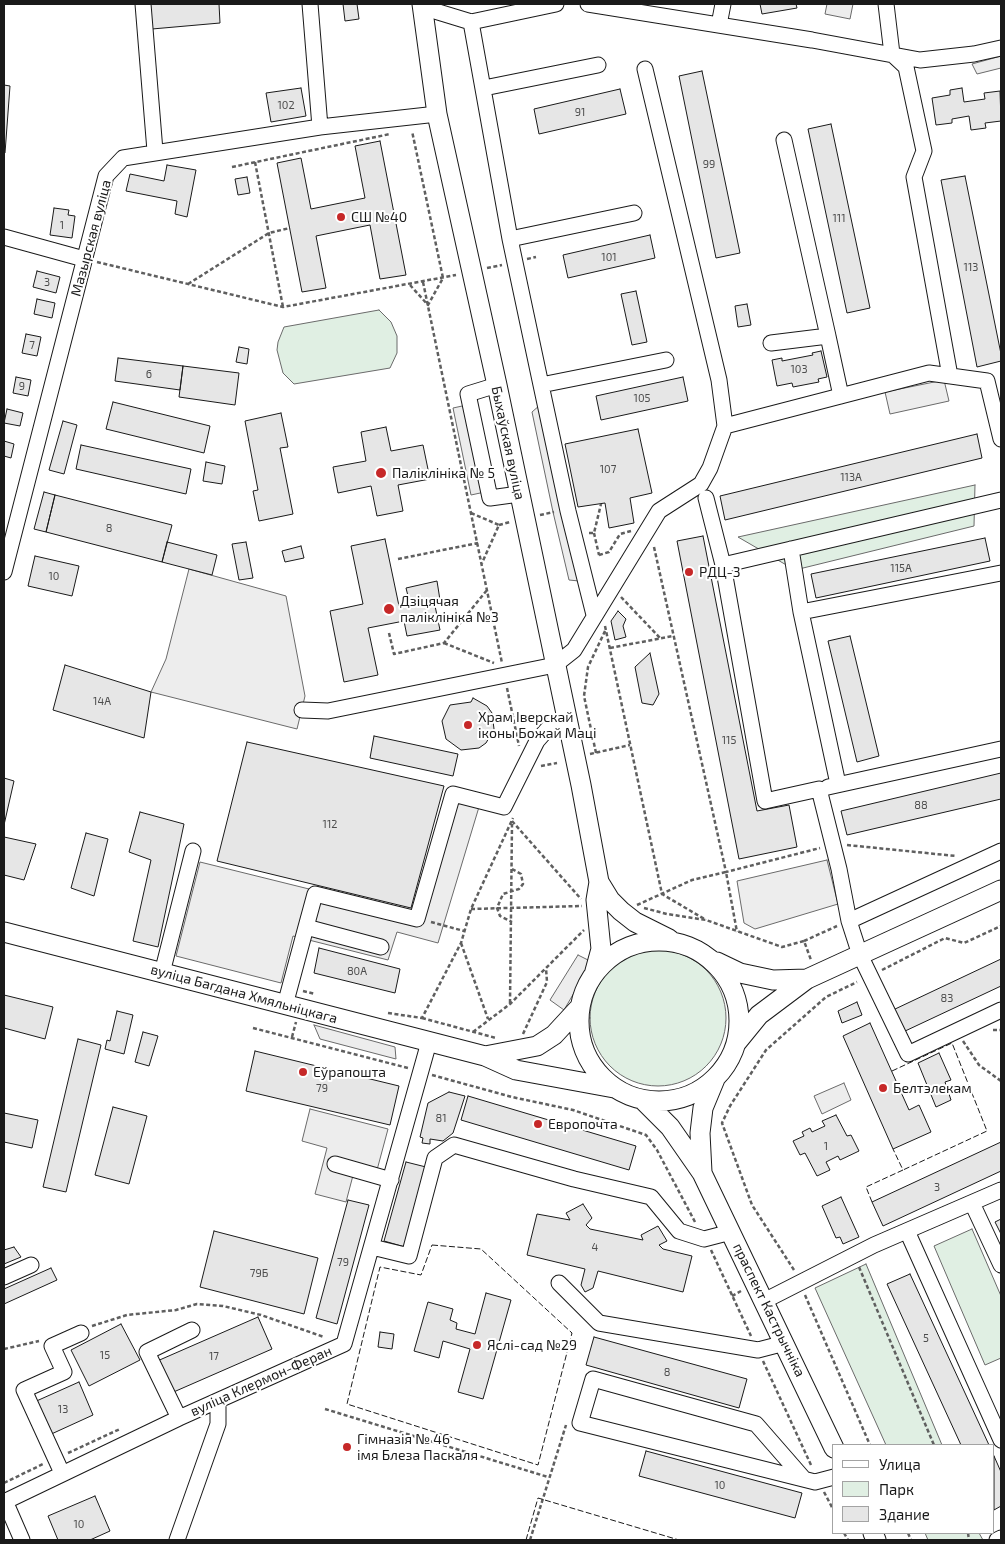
<!DOCTYPE html>
<html>
<head>
<meta charset="utf-8">
<style>
	body { margin:0 }
	#map { position:relative; width:1005px; height:1544px; overflow:hidden; background:#fff; font-family:"Exo 2",sans-serif }
	canvas { display:block }
	.frame { position:absolute; inset:0; border:5px solid #1a1a1a; pointer-events:none }
	.legend { position:absolute; left:832px; top:1444px; width:162px; height:90px; box-sizing:border-box; background:#fff; border:1px solid #a3a3a3; margin:0; padding:6px 9px; list-style:none; font-size:15px; color:#1a1a1a }
	.legend li { display:flex; align-items:center; gap:10px; height:25px }
	.legend b { width:25px; border:1px solid #a3a3a3 }
</style>
</head>
<body>
<div id="map">
<canvas width="1005" height="1544"></canvas>
<div class="frame"></div>
<ul class="legend">
<li><b style="height:6px;background:#fff"></b>Улица</li>
<li><b style="height:14px;background:#e0efe3"></b>Парк</li>
<li><b style="height:14px;background:#e6e6e6"></b>Здание</li>
</ul>
</div>
<script>
const ctx = document.querySelector('canvas').getContext('2d');
ctx.lineJoin = 'round';
function fill(path, color) { ctx.fillStyle = color; ctx.fill(path, 'evenodd'); }
const poly = rows => new Path2D(rows.map(r => 'M' + r).join(''));
function stroke(path, color, width, dash) { ctx.strokeStyle = color; ctx.lineWidth = width; ctx.lineCap = dash ? 'butt' : 'round'; ctx.setLineDash(dash || []); ctx.stroke(path); }
function write(font, color, halo, rows, align = 'center') {
  ctx.font = font + ' "Exo 2",sans-serif'; ctx.lineWidth = 4; ctx.setLineDash([]); ctx.textBaseline = 'middle'; ctx.strokeStyle = halo; ctx.fillStyle = color; for (const [text, x, y, turn = 0] of rows) {
    ctx.save(); ctx.translate(x, y); ctx.rotate((+turn || 0) * Math.PI / 180); ctx.textAlign = isNaN(turn) ? turn : align; if (halo) ctx.strokeText(text, 0, 0); ctx.fillText(text, 0, 0); ctx.restore();
  }
}
const green = poly([
	[379,310,391,322,397,336,397,353,390,368,294,384,283,373,277,350,278,342,284,327,379,310],
	[975,485,974,526,795,570,738,537,975,485],
	'590 1018a68 68 0 1 1 136 0a68 68 0 1 1-136 0Z',
	[972,1229,1001,1296,1001,1358,985,1365,934,1246,972,1229],
	[866,1264,942,1445,886,1445,815,1288,866,1264],
	[925,1533,979,1533,983,1540,928,1540,925,1533]
]);
const parking = poly([
	[827,4,853,4,850,19,825,14,827,4],
	[1001,56,1001,68,977,74,972,64,1001,56],
	[944,380,949,401,890,414,885,392,944,380],
	[476,403,494,490,471,495,453,408,476,403],
	[540,405,579,581,569,580,553,512,532,412,540,405],
	[189,569,286,596,305,696,297,729,151,692,166,659,189,569],
	[448,788,482,797,438,943,397,932,388,960,293,936,281,983,176,956,200,862,414,915,448,788],
	[827,860,838,904,755,929,744,923,737,881,827,860],
	[578,955,592,962,564,1010,550,1000,578,955],
	[314,1025,395,1047,396,1059,320,1039,314,1025],
	[844,1083,851,1100,822,1114,814,1096,844,1083],
	[310,1109,388,1129,377,1170,356,1164,346,1202,315,1194,327,1148,302,1141,310,1109]
]);
const building = poly([
	[150,4,219,4,220,23,152,29,150,4],
	[343,4,357,4,359,19,345,21,343,4],
	[760,4,796,4,797,8,762,14,760,4],
	[702,71,740,253,716,258,679,76,702,71],
	[4,85,10,86,5,153,4,153,4,85],
	[301,88,306,116,271,122,266,93,301,88],
	[962,88,964,102,985,99,984,93,1000,91,1001,121,985,123,986,128,971,130,969,116,952,119,952,123,936,125,932,98,950,95,950,90,962,88],
	[620,89,626,114,539,134,534,109,620,89],
	[831,124,870,308,847,313,808,129,831,124],
	[380,141,406,275,380,279,370,225,316,236,326,288,302,292,277,163,301,158,311,209,365,198,355,146,380,141],
	[167,165,196,170,187,217,175,214,177,201,126,191,130,174,164,181,167,165],
	[965,176,1001,354,1001,361,977,367,941,180,965,176],
	[247,177,250,193,238,195,235,179,247,177],
	[54,208,69,210,68,215,75,216,72,238,50,235,54,208],
	[650,235,655,258,568,278,563,255,650,235],
	[37,271,60,277,56,293,33,287,37,271],
	[636,291,647,342,632,345,621,294,636,291],
	[37,299,55,303,52,318,34,314,37,299],
	[747,304,751,325,738,327,735,306,747,304],
	[26,334,41,337,37,356,22,353,26,334],
	[239,347,249,349,247,364,236,362,239,347],
	[821,351,827,377,818,379,819,382,793,387,792,383,777,386,772,360,782,358,782,361,813,355,812,353,821,351],
	[118,358,183,366,180,390,115,381,118,358],
	[183,366,239,373,235,405,179,397,183,366],
	[16,377,31,380,28,396,13,393,16,377],
	[683,377,688,401,601,420,596,396,683,377],
	[113,402,210,426,204,453,106,429,113,402],
	[7,409,23,413,20,426,4,423,7,409],
	[281,413,288,447,280,448,293,514,259,521,253,491,258,490,245,421,281,413],
	[63,421,77,425,64,474,49,470,63,421],
	[386,427,391,451,423,445,430,479,398,485,403,511,377,516,371,486,338,493,333,467,366,461,361,432,386,427],
	[638,429,652,493,630,498,634,523,609,528,605,503,578,507,565,444,638,429],
	[977,434,982,458,725,520,720,496,977,434],
	[4,441,14,444,11,458,4,456,4,441],
	[81,445,191,469,186,494,76,469,81,445],
	[206,462,225,466,222,484,203,481,206,462],
	[44,492,55,495,46,532,34,529,44,492],
	[55,495,172,525,162,562,46,532,55,495],
	[703,536,757,811,789,805,797,847,739,859,677,541,703,536],
	[985,538,990,561,816,598,811,574,985,538],
	[385,539,399,606,410,604,406,588,437,581,440,600,434,601,440,630,407,636,404,621,368,628,378,675,344,682,330,611,363,604,351,546,385,539],
	[167,542,217,555,212,575,162,562,167,542],
	[246,542,253,578,239,580,232,544,246,542],
	[301,546,304,558,285,562,282,551,301,546],
	[35,556,79,566,72,596,28,586,35,556],
	[618,611,626,619,623,626,626,637,615,640,611,621,618,611],
	[850,636,879,756,857,762,828,641,850,636],
	[650,653,659,694,653,705,642,703,635,667,650,653],
	[65,665,151,692,144,738,53,710,65,665],
	[473,698,487,706,492,713,494,729,486,743,479,748,461,750,446,739,442,721,450,705,471,702,473,698],
	[374,736,458,754,453,776,370,758,374,736],
	[247,742,444,786,411,908,217,861,247,742],
	[1001,773,1001,799,847,835,841,811,1001,773],
	[4,778,14,781,4,825,4,778],
	[140,812,184,824,158,947,133,941,151,860,129,852,140,812],
	[86,833,108,839,94,896,71,888,86,833],
	[4,837,36,844,24,880,4,875,4,837],
	[319,948,400,969,395,993,314,973,319,948],
	[1001,959,1001,986,903,1032,893,1010,1001,959],
	[4,995,53,1007,45,1039,4,1028,4,995],
	[857,1002,862,1015,842,1023,838,1011,857,1002],
	[117,1011,133,1015,124,1054,105,1049,107,1040,110,1041,117,1011],
	[870,1023,909,1110,919,1105,931,1132,893,1149,843,1036,870,1023],
	[143,1032,158,1036,149,1066,135,1062,143,1032],
	[78,1039,101,1045,66,1192,43,1187,78,1039],
	[255,1051,399,1086,390,1125,246,1091,255,1051],
	[939,1053,951,1080,945,1082,951,1100,936,1107,918,1063,939,1053],
	[449,1092,465,1096,453,1133,443,1141,430,1139,430,1144,422,1143,423,1138,420,1137,428,1103,449,1092],
	[468,1096,636,1146,629,1170,461,1120,468,1096],
	[113,1107,147,1116,129,1184,95,1175,113,1107],
	[4,1113,38,1120,32,1148,4,1142,4,1113],
	[836,1115,847,1136,851,1135,859,1151,840,1160,838,1156,826,1162,830,1170,817,1176,805,1153,800,1155,793,1141,804,1136,802,1132,810,1128,812,1132,825,1126,822,1121,836,1115],
	[1001,1142,1001,1171,883,1226,872,1202,1001,1142],
	[406,1162,426,1167,405,1247,384,1241,406,1162],
	[841,1197,859,1237,843,1244,840,1237,836,1238,822,1206,841,1197],
	[348,1200,369,1205,337,1324,316,1318,348,1200],
	[583,1204,592,1218,586,1225,590,1229,643,1240,641,1235,658,1226,667,1241,659,1245,663,1249,692,1256,683,1292,598,1271,593,1288,585,1292,581,1285,585,1269,527,1255,537,1214,570,1220,566,1213,583,1204],
	[1001,1219,1001,1234,995,1222,1001,1219],
	[214,1231,318,1258,304,1314,200,1287,214,1231],
	[14,1247,21,1257,4,1264,4,1250,14,1247],
	[51,1268,57,1280,4,1304,4,1289,51,1268],
	[910,1274,965,1393,989,1445,961,1445,887,1284,910,1274],
	[486,1293,511,1300,483,1399,458,1392,470,1349,443,1341,439,1358,414,1351,428,1302,453,1309,450,1320,457,1323,456,1329,475,1334,486,1293],
	[258,1317,272,1349,169,1394,155,1362,258,1317],
	[121,1324,140,1360,89,1386,71,1350,121,1324],
	[380,1332,394,1334,392,1349,378,1347,380,1332],
	[594,1337,747,1379,739,1408,586,1365,594,1337],
	[79,1382,93,1415,47,1436,32,1403,79,1382],
	[646,1451,802,1493,795,1518,639,1476,646,1451],
	[994,1456,1001,1472,1001,1506,994,1510,994,1456],
	[95,1496,110,1531,90,1540,58,1540,48,1516,95,1496]
]);
const path = poly([
	[255,162,283,307],
	[232,167,390,134],
	[527,259,536,257],
	[97,262,283,307,456,275],
	[487,268,502,265],
	[423,282,502,663],
	[188,284,269,233,290,228],
	[410,285,428,305,443,278,412,131],
	[471,513,499,525,482,563],
	[540,515,554,512],
	[499,525,510,522],
	[589,533,594,533,601,504],
	[594,533,599,555],
	[654,547,726,872,820,848],
	[599,555,609,552,620,534,631,531],
	[398,559,478,543],
	[621,597,661,639],
	[605,626,662,894,706,920],
	[389,633,394,654,444,643,487,590],
	[444,643,494,663],
	[610,648,673,636],
	[507,688,519,746],
	[596,753,584,696,588,667,605,631],
	[590,754,630,745],
	[541,766,557,763],
	[512,821,581,899],
	[847,845,956,856],
	[512,869,521,874,523,884,519,889,503,894,497,908,500,916,512,922],
	[637,905,692,880,726,872,737,932],
	[644,908,667,914,706,920,782,947,804,941,811,960],
	[471,909,582,906],
	[431,922,464,931],
	[804,941,837,926],
	[461,943,488,1019],
	[882,970,945,938,964,943,1001,926],
	[303,991,315,994],
	[510,1003,512,824],
	[388,1013,422,1018,461,943,471,909,513,818],
	[422,1018,496,1038],
	[253,1028,408,1068],
	[993,1030,1001,1030],
	[473,1032,510,1004,584,930],
	[523,1034,547,982,546,968],
	[292,1037,296,1022],
	[963,1041,979,1065,1001,1081],
	[432,1075,512,1097,573,1110,646,1135,657,1150,695,1222],
	[711,1250,751,1336],
	[859,1267,934,1445],
	[794,1270,752,1205,722,1123,730,1106,766,1050,826,997,857,982],
	[805,1295,870,1445],
	[732,1296,741,1291],
	[92,1326,127,1315,176,1310,197,1304,223,1306,261,1315,324,1337],
	[4,1349,39,1341],
	[763,1361,811,1465],
	[325,1409,548,1477],
	[68,1453,120,1429],
	[4,1483,43,1464],
	[824,1492,834,1511],
	[844,1533,848,1540],
	[908,1533,911,1540],
	[968,1533,969,1540],
	[530,1540,566,1425]
]);
const minor = poly([
	[143,4,155,151],
	[310,4,320,127],
	[588,4,812,40,920,60,974,54,1001,48],
	[886,4,892,54,906,67,924,151,914,177,950,376],
	[422,7,471,22,556,4],
	[471,22,510,239,541,385,666,360],
	[719,25,723,4],
	[645,69,719,380,725,426],
	[484,88,598,65],
	[784,140,828,336],
	[4,237,84,259],
	[510,239,634,213],
	[771,343,828,336,841,396],
	[497,385,468,394,490,498,519,494],
	[541,385,568,511,594,615],
	[706,498,723,565,765,801,819,789,839,869,849,921,860,955,908,1054,1001,1010],
	[791,549,801,612,838,784],
	[723,565,1001,500],
	[4,572,106,176,123,158,320,127,437,114],
	[801,612,1001,573],
	[302,710,328,711,555,665,574,650,659,511,701,484,710,468,725,426,929,373,987,381,1001,439],
	[828,787,1001,749],
	[849,921,1001,851],
	[306,927,315,894,417,919,453,794,504,807,537,741,552,724,567,721],
	[162,973,193,851],
	[285,1005,306,927,381,947],
	[335,1164,391,1180],
	[972,1203,1001,1265],
	[907,1231,1001,1440],
	[372,1247,409,1256,435,1158,454,1145,574,1179,651,1197,679,1231,704,1239,731,1232],
	[4,1277,31,1265],
	[559,1283,599,1323,758,1350,785,1343],
	[764,1301,874,1245,1001,1190],
	[179,1418,147,1352,192,1330],
	[62,1473,24,1390,64,1372,52,1346,81,1333],
	[804,1479,756,1424,593,1379,580,1423,815,1482,834,1477],
	[5,1501,22,1540],
	[4,1502,179,1418,344,1344,429,1042],
	[177,1540,218,1424,218,1401],
	[997,1540,1001,1538]
]);
const major = poly([
	[422,4,437,114,497,385,581,785,599,882,596,900,601,949,595,971],
	[599,882,610,900,621,911,635,922,669,939],
	[4,932,485,1056,516,1070,614,1088],
	'579 1021a80 80 0 1 1 160 0a80 80 0 1 1-160 0Z',
	[717,962,740,973,773,980,807,979],
	[737,1042,759,1015,807,979,1001,890],
	[485,1056,537,1046,554,1035,578,1009],
	[643,1100,670,1127,702,1173,834,1448],
	[702,1172,700,1133,703,1108,715,1079],
	[873,1533,876,1540]
]);
const fence = poly([
	[892,1071,952,1043,987,1131,903,1170],
	[872,1202,866,1187,903,1170,893,1149],
	[432,1245,481,1249,572,1333,538,1465,347,1404,380,1267,421,1275,432,1245],
	[526,1540,538,1498,679,1540]
]);
const markers = [
	[341,217,5,"#c62828"],
	[381,473,6,"#c62828"],
	[689,572,5,"#c62828"],
	[389,609,6,"#c62828"],
	[468,725,5,"#c62828"],
	[303,1072,5,"#c62828"],
	[883,1088,5,"#c62828"],
	[538,1124,5,"#c62828"],
	[477,1345,5,"#c62828"],
	[347,1447,5,"#c62828"]
];
const numberNames = [
	["102",286,105],
	["91",580,112],
	["99",709,164],
	["111",839,218],
	["1",62,225],
	["101",609,257],
	["113",971,267],
	["3",47,282],
	["7",32,345],
	["103",799,369],
	["6",149,374],
	["9",22,386],
	["105",642,398],
	["107",608,469],
	["113А",851,477],
	["8",109,528],
	["115А",901,568],
	["10",54,576],
	["14А",102,701],
	["115",729,740],
	["88",921,805],
	["112",330,824],
	["80А",357,971],
	["83",947,998],
	["79",322,1088],
	["81",441,1118],
	["1",826,1146],
	["3",937,1187],
	["4",595,1247],
	["79",343,1262],
	["79Б",259,1273],
	["5",926,1338],
	["15",105,1355],
	["17",214,1356],
	["8",667,1372],
	["13",63,1409],
	["10",720,1485],
	["10",79,1524]
];
const poiNames = [
	["СШ №40",351,217],
	["Паліклініка № 5",392,473],
	["РДЦ-3",699,572],
	["Дзіцячая",400,601],
	["паліклініка №3",400,617],
	["Храм Іверскай",478,717],
	["іконы Божай Маці",478,733],
	["Еўрапошта",313,1072],
	["Белтэлекам",893,1088],
	["Европочта",548,1124],
	["Яслі-сад №29",487,1345],
	["Гімназія № 46",357,1439],
	["імя Блеза Паскаля",357,1455]
];
const streetNames = [
	["Мазырская вуліца",91,238,-75],
	["Быхаўская вуліца",508,443,78],
	["вуліца Багдана Хмяльніцкага",244,994,15],
	["праспект Кастрычніка",769,1310,64],
	["вуліца Клермон-Феран",261,1381,-24]
];
fill(green, '#e0efe3');
stroke(green, '#6a6a6a', 1);
fill(parking, '#ededed');
stroke(parking, '#6a6a6a', 1);
fill(building, '#e6e6e6');
stroke(building, '#1a1a1a', 1);
stroke(minor, '#1a1a1a', 17);
stroke(major, '#1a1a1a', 21);
stroke(path, '#5f5f5f', 2.5, [4, 2.5]);
stroke(minor, '#fff', 15);
stroke(major, '#fff', 19);
stroke(fence, '#1a1a1a', 1, [6, 2.5]);
for (const [x, y, r, color] of markers) { const dot = new Path2D(); dot.arc(x, y, r, 0, 2 * Math.PI); ctx.fillStyle = color; ctx.fill(dot); stroke(dot, '#fff', 2); }
write('11px', '#4d4d4d', null, numberNames);
write('14px', '#1a1a1a', '#fff', poiNames, 'left');
write('14px', '#1a1a1a', '#fff', streetNames);
</script>
</body>
</html>
